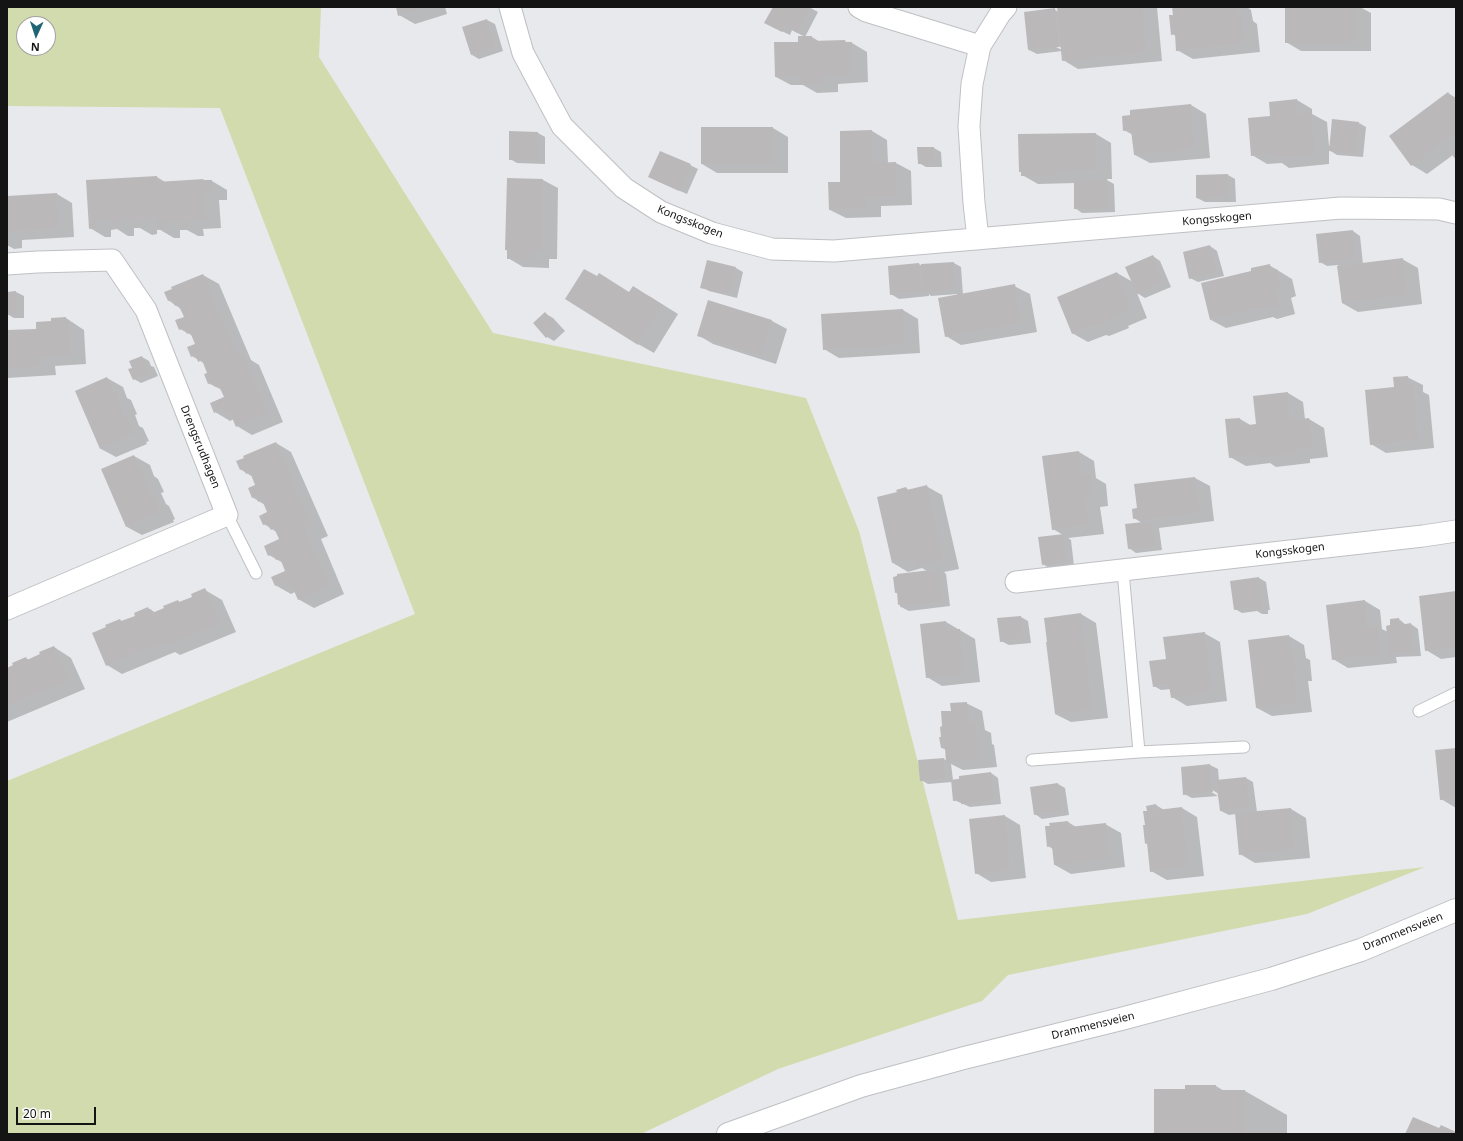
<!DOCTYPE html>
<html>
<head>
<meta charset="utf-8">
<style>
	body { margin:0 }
	#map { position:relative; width:1463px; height:1141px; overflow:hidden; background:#e8e9ec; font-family:"Noto Sans",sans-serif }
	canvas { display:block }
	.frame { position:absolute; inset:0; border:8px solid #141415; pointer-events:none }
	.north { position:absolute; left:16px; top:16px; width:40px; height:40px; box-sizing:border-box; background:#fff; border:1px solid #a1a1a1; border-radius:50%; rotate:183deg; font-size:11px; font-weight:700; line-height:16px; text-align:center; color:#141415 }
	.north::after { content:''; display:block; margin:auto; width:14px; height:18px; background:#206576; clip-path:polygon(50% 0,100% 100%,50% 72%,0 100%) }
	.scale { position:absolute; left:16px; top:1107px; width:80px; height:18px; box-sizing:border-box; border:2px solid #141415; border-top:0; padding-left:5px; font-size:12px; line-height:14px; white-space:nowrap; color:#141415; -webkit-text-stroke:3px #fff; paint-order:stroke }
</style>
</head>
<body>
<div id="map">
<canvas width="1463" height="1141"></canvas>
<div class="frame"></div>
<div class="north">N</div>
<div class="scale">20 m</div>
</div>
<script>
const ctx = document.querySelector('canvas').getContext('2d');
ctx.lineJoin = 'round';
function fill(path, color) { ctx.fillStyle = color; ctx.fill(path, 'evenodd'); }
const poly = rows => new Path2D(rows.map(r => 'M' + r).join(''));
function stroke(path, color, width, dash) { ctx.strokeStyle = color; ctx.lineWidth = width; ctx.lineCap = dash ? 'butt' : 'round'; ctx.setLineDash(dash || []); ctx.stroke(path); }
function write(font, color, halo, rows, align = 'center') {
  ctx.font = font + ' "Noto Sans",sans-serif'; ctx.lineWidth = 4; ctx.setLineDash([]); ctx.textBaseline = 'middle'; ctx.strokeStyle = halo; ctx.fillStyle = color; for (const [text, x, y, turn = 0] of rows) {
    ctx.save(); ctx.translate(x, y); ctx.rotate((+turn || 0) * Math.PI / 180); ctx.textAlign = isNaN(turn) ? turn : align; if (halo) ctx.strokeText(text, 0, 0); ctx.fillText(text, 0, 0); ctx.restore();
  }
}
const green = poly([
	[7,7,321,7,319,57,493,333,806,398,859,531,958,920,1425,867,1307,914,1008,975,982,1001,778,1069,641,1134,7,1134,7,781,415,614,220,108,7,106],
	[24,24,48,24,48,48,24,48]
]);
const shadow = poly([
	[397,7,445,7,447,14,415,24,399,15],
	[774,7,809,7,818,12,805,37,792,30,790,35,773,27],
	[1068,7,1157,7,1162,61,1078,69,1063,60,1062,51,1037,54,1029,50,1054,9,1058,12],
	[1055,44,1062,48,1062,50,1054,46],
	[1173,7,1247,7,1251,10,1253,21,1257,24,1260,52,1193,59,1177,50,1176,36,1172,34,1174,15],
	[1286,7,1360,7,1371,13,1371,51,1301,51,1286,42],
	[487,20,495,24,503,51,479,59,472,55],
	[812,37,820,42,845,41,848,43,852,43,867,52,868,82,838,84,838,92,817,93,803,85,791,85,776,77,799,43],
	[1448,93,1456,98,1456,159,1453,155,1427,174,1412,165,1390,136],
	[1297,100,1312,109,1312,114,1327,122,1329,146,1359,123,1366,127,1363,157,1337,155,1329,150,1329,164,1289,168,1282,163,1267,164,1252,155,1271,117],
	[1191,105,1206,114,1210,158,1150,163,1135,155,1133,135,1124,130],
	[773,128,788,137,788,173,717,173,702,164],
	[872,131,887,140,888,163,896,163,911,171,912,205,881,206,881,217,846,218,830,210,841,182],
	[538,133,545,137,545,164,517,163,510,159],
	[1096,134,1111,143,1112,179,1105,179,1114,184,1115,212,1082,213,1075,208,1075,183,1038,184,1022,175],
	[934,148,941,152,942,167,926,167,919,163],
	[690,165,698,169,687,194,657,181],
	[1228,175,1235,179,1236,202,1205,202,1197,198],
	[157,177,165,182,203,180,206,181,212,181,227,190,227,200,219,200,221,228,203,229,204,236,198,236,187,230,180,230,180,238,174,238,157,228,157,234,152,235,140,228,134,228,134,236,128,236,117,229,111,230,111,237,105,237,90,228,87,181],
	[543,180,558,188,557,259,549,259,549,268,523,267,508,258,508,251,506,250],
	[57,194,72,203,74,237,22,240,22,248,14,249,7,245,7,197],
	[1353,231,1360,236,1363,264,1402,259,1418,268,1422,304,1358,312,1342,303,1338,265,1327,266,1320,262],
	[1210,246,1217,251,1224,276,1198,282,1190,278],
	[1153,256,1160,261,1171,287,1145,298,1137,293,1147,318,1128,326,1129,328,1109,336,1106,335,1088,342,1072,333,1117,273,1133,282],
	[708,261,736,268,743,272,737,298,709,291,702,287],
	[954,263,961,267,963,295,1014,286,1030,294,1037,332,961,345,946,336,957,294,931,296,929,294,929,296,899,299,891,294,919,264,922,266],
	[1269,265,1292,279,1296,296,1291,298,1295,314,1277,319,1273,317,1226,328,1211,320,1253,272],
	[203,275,219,284,251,360,259,365,283,422,252,435,237,426,234,419,230,421,215,412,225,398,222,390,208,383,209,373,205,364,192,356,197,345,193,336,180,329,185,317,181,309,168,300],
	[16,292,24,296,24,318,14,318,7,314,7,293],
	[630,293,649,296,678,314,654,353,638,344],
	[903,310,918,319,920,353,839,358,824,349,822,315],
	[546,314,553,318,565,331,554,341,547,337],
	[66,318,84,330,86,364,55,366,56,375,7,378,7,331,37,330,52,321,52,319],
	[772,321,787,329,776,364,713,344,698,335],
	[142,357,149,361,151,366,154,367,158,376,141,383,134,379,133,368],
	[1407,377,1423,385,1423,392,1429,395,1434,448,1386,453,1371,444,1395,388],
	[107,378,123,387,127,398,131,400,137,414,135,415,139,426,143,428,149,441,146,442,147,444,116,457,101,449],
	[1288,393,1303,402,1305,419,1309,419,1324,428,1328,457,1310,459,1310,463,1276,467,1270,463,1246,466,1230,457,1226,420,1240,419,1252,426,1257,425],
	[276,443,291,452,328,536,321,539,344,594,314,608,298,599,295,592,291,594,275,585,286,571,283,563,269,555,281,540,278,533,264,524,269,513,265,505,252,497,257,485,253,477,240,469],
	[1079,452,1094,461,1096,478,1106,484,1108,506,1100,507,1104,534,1068,538,1071,540,1074,566,1050,569,1043,564,1063,535,1053,529],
	[134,456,150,465,154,476,158,479,164,492,161,493,166,504,169,506,175,519,173,520,174,522,142,535,127,527],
	[1195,478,1210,486,1214,521,1159,528,1162,550,1136,553,1129,548,1142,523,1134,518,1139,509],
	[926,486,942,495,959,569,944,572,946,574,950,606,909,611,901,607,899,604,898,594,895,592,927,571,922,568,908,572,893,563,898,493,906,488,909,490],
	[1259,578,1266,582,1270,610,1268,610,1268,614,1262,614,1257,611,1242,613,1235,609],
	[205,590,222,600,236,632,180,655,175,652,122,674,107,665,108,628,120,620,123,622,136,616,148,608,156,613,178,601,181,603,193,597],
	[1456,592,1456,657,1441,659,1426,650],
	[1365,601,1380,610,1382,629,1388,632,1399,619,1406,625,1411,624,1418,629,1421,656,1396,657,1397,663,1348,668,1333,659],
	[1081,614,1096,623,1108,718,1071,722,1055,714],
	[1021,617,1028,621,1031,643,1009,645,1001,641],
	[946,622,975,639,980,682,942,686,927,677],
	[1204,633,1220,642,1227,701,1187,706,1172,697,1171,689,1161,690,1154,686,1167,662],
	[1289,636,1304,645,1306,658,1310,660,1312,681,1308,681,1312,712,1272,716,1257,708],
	[54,647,71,658,85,689,7,722,7,669,26,658,29,660],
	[966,703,982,711,985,730,991,733,992,744,994,745,997,767,963,770,951,764,953,780,991,773,998,778,1001,804,970,807,954,800,952,782,928,784,921,780,944,759,947,761,946,750,942,748,942,737,952,711],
	[1456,749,1456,808,1441,799],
	[1210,765,1218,769,1219,781,1246,778,1253,782,1257,812,1291,809,1306,818,1310,858,1255,863,1240,854,1236,814,1229,815,1221,811,1219,794,1209,788,1208,790,1218,796,1192,798,1184,794,1182,768],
	[1058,784,1065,788,1069,815,1042,819,1035,814],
	[1156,805,1164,810,1182,808,1197,817,1204,876,1167,880,1151,871,1148,845,1146,843,1146,826],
	[1005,816,1020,825,1026,878,991,882,976,873],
	[1068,822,1076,827,1105,824,1121,833,1125,867,1071,874,1055,865,1053,849,1048,846],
	[1216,1086,1224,1091,1245,1091,1287,1115,1287,1134,1155,1134,1186,1090]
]);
const building = poly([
	[396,7,427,7,398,16],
	[773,7,811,7,797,33,785,26,782,32,764,23],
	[1057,7,1143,7,1147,53,1062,61],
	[1172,7,1237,7,1238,15,1242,14,1245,44,1176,51,1175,34,1171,35,1169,15,1173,15],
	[1285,7,1356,7,1356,43,1285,43],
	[1055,8,1059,47,1028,50,1024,12],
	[487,19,496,47,471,55,462,27],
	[798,36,812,36,812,41,845,40,845,42,852,42,853,74,823,76,823,84,800,84,800,76,775,77,774,42,798,42],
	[1448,92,1456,103,1456,133,1411,166,1389,136],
	[1297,99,1298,114,1312,112,1315,151,1314,151,1314,156,1273,159,1273,154,1251,156,1248,118,1270,116,1269,102],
	[1191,104,1195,149,1134,155,1131,130,1123,131,1122,116,1130,115,1130,110],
	[1332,119,1359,122,1356,154,1329,151],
	[701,127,773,127,773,165,701,164],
	[872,130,873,163,896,162,897,197,866,198,866,209,829,210,828,182,840,182,840,131],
	[509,131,538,132,538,160,509,160],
	[1096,133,1097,170,1060,171,1060,175,1021,176,1021,172,1019,172,1018,134],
	[917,147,934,147,934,164,918,164],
	[1456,149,1456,160,1451,153],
	[660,151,691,164,679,191,648,177],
	[1228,174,1229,198,1196,198,1196,175],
	[157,176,157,182,204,179,203,180,212,180,212,192,204,192,206,220,188,221,189,228,182,228,181,221,165,222,165,229,157,230,157,218,142,219,142,226,135,226,135,219,119,220,119,227,112,228,112,221,96,221,96,228,89,229,86,180],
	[507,178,543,179,542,251,534,251,534,259,507,259,507,250,505,250],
	[1074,179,1107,179,1107,209,1074,209],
	[57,193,59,229,7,232,7,196],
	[1353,230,1356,259,1319,263,1316,234],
	[1210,245,1217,272,1189,279,1183,252],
	[1153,255,1164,283,1137,294,1125,267],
	[1403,258,1407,295,1342,303,1337,266],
	[707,260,736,267,730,295,700,288],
	[954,262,956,290,923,292,921,264],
	[919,263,922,292,890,295,888,266],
	[1270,264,1271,271,1277,269,1282,288,1276,289,1280,306,1261,310,1260,308,1210,320,1201,283,1251,271,1251,268],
	[584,269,597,276,599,273,629,292,633,286,663,305,638,345,565,299],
	[1117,272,1132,309,1113,317,1114,319,1093,328,1092,326,1072,334,1057,297],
	[203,274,239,357,244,355,269,413,236,427,230,413,227,415,224,408,214,413,210,403,224,397,219,386,215,387,212,382,208,384,204,374,207,373,202,360,198,362,196,355,191,357,187,347,195,344,190,332,187,334,184,328,179,330,175,320,184,317,178,304,175,306,172,300,168,301,164,292,172,289,171,287],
	[1015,284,1022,323,945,337,938,298],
	[16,291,17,314,7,314,7,292],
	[708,300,772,320,761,356,697,336],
	[903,309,905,345,823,350,821,314],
	[545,312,558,327,546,338,533,323],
	[66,317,66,320,69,320,71,355,40,357,41,367,7,369,7,330,36,329,36,322,51,321,51,318],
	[142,356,145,363,147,362,151,372,133,380,128,369,132,368,129,361],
	[1408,376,1409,385,1414,385,1419,440,1370,445,1365,390,1394,387,1393,377],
	[107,377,114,391,116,390,122,406,120,406,125,419,128,418,134,433,132,433,132,435,100,449,75,391],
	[1288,392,1291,420,1309,418,1313,448,1295,450,1295,454,1260,458,1260,454,1229,458,1225,419,1240,418,1241,426,1256,424,1253,396],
	[276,442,313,528,306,530,330,586,298,600,292,586,287,588,285,581,275,586,271,577,285,571,280,558,276,560,273,554,268,556,264,546,279,539,274,528,271,530,267,524,263,525,259,516,267,512,262,500,258,502,256,496,252,498,248,488,255,485,250,472,246,474,243,468,240,470,236,461,244,458,243,456],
	[1079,451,1082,475,1091,474,1093,497,1085,498,1089,525,1052,530,1042,456],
	[134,455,140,469,143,469,149,483,146,484,152,496,154,496,160,510,158,511,159,513,126,527,101,469],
	[1195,477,1200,513,1139,521,1139,518,1133,519,1132,509,1137,508,1134,484],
	[927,485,944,560,917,567,915,558,892,563,877,497,897,492,896,490,906,487,907,490],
	[1152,521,1155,546,1128,549,1125,524],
	[1064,534,1067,562,1042,565,1038,537],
	[939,569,943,602,900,607,900,604,898,605,897,592,895,593,893,577,897,576,897,574],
	[1259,577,1263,606,1261,606,1261,610,1253,611,1253,607,1234,610,1230,581],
	[205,588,221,623,164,647,162,643,106,666,92,633,106,627,105,625,120,619,121,621,135,616,134,613,148,607,149,610,151,609,152,613,164,608,163,606,178,600,179,602,192,597,191,594],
	[1456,591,1456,647,1425,651,1419,596],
	[1365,600,1368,627,1378,626,1382,654,1332,660,1326,605],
	[1081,613,1093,710,1055,714,1046,642,1047,642,1044,618],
	[1021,616,1024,639,1000,642,997,618],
	[1399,618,1400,625,1411,623,1414,652,1389,654,1386,626,1390,625,1390,619],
	[946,621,947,630,960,629,965,674,926,678,920,624],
	[1205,632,1212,693,1171,698,1169,685,1153,687,1149,661,1166,659,1163,637],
	[1289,635,1291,651,1294,651,1297,672,1294,672,1297,704,1256,708,1248,640],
	[54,646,55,648,56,648,70,681,7,707,7,668,13,665,12,663,26,657,27,660,40,654,39,652],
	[967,702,967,709,969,708,971,724,976,723,977,735,979,735,982,758,946,762,945,748,941,748,939,737,941,737,940,727,942,726,941,711,951,711,950,703],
	[1456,748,1456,798,1440,800,1435,750],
	[944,758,946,778,920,781,918,760],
	[1210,764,1213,792,1183,795,1181,767],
	[991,772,994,800,961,804,961,800,953,801,951,780,959,779,959,776],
	[1246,777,1250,808,1220,811,1216,780],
	[1058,783,1062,812,1034,815,1030,787],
	[1156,804,1157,810,1182,807,1189,867,1150,872,1147,843,1145,844,1143,825,1145,825,1143,811,1147,811,1146,806],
	[1291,808,1295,850,1239,855,1235,813],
	[1005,815,1011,870,975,874,969,819],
	[1068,821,1069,827,1106,823,1110,859,1054,865,1052,846,1047,847,1045,826,1050,826,1049,823],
	[1185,1085,1216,1085,1216,1090,1245,1090,1245,1134,1154,1134,1154,1089,1185,1089],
	[1413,1117,1439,1128,1441,1125,1456,1132,1456,1134,1405,1134]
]);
const lane = poly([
	[227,515,256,573],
	[1123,571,1139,752,1244,747],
	[1419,711,1456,693],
	[1032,760,1139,752]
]);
const street = poly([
	[510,7,523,53,562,126,624,188,661,212,712,233,772,249,834,251,1341,208,1439,209,1456,213],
	[859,7,866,11,980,46],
	[978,239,974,203,969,126,972,84,980,46,1000,14,1006,7],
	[7,264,37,262,112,260,146,310,227,515,7,609],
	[1016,582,1423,536,1456,531]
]);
const secondary = poly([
	[728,1134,861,1086,964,1058,1121,1019,1271,979,1361,950,1456,910]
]);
const streetNames = [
	["Kongsskogen",1217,219,-5],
	["Kongsskogen",690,222,22],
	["Drengsrudhagen",200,447,68],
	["Kongsskogen",1290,551,-7],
	["Drammensveien",1403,932,-22],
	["Drammensveien",1093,1026,-14]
];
fill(green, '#d1dbad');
fill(shadow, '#0003');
fill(building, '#bbb8ba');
stroke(lane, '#bfc0c3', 13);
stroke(street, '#bfc0c3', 23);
stroke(secondary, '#bfc0c3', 24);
stroke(lane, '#fff', 11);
stroke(street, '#fff', 21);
stroke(secondary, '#fff', 22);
write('11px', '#141415', '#fff', streetNames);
</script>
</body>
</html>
